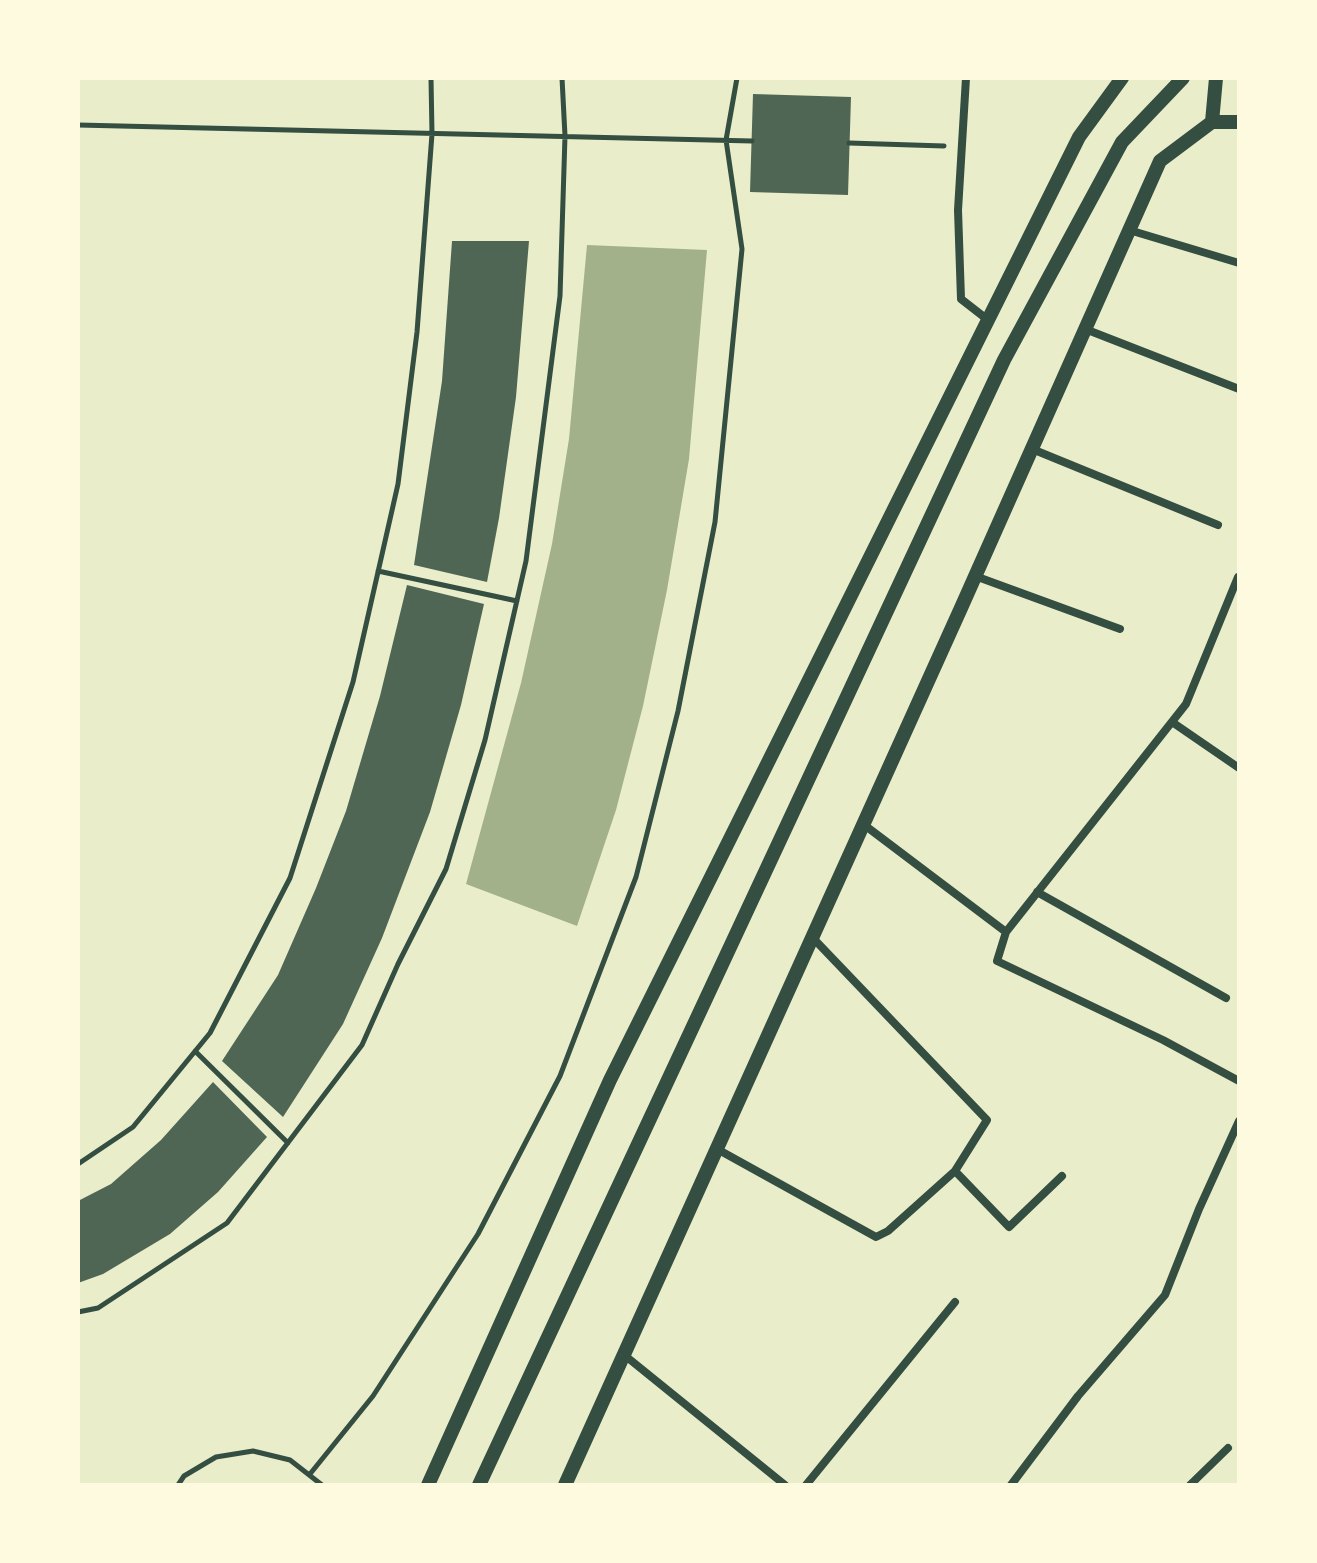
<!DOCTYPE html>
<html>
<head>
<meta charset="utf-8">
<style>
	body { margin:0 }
	#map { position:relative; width:1317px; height:1563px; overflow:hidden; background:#e9edc9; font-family:Signika,sans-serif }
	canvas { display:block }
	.frame { position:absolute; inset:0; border:80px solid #fefae0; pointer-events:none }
</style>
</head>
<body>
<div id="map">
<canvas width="1317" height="1563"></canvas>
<div class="frame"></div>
</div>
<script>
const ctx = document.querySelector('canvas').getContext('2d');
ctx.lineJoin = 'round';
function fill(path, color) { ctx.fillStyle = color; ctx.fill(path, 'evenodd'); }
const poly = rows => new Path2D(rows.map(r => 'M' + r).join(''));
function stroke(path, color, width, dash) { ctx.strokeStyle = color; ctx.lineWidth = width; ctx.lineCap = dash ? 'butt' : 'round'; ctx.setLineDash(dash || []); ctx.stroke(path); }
const water = poly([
	[587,245,707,250,689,459,667,590,643,706,616,810,577,926,466,884,521,683,552,544,569,439]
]);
const building = poly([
	[753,94,851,97,848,195,750,192],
	[452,241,529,241,516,397,499,518,487,582,414,565,442,381],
	[407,585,484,604,461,705,430,812,382,938,343,1024,283,1117,222,1061,278,975,316,888,346,811,380,696],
	[213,1082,267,1137,218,1192,170,1234,103,1274,78,1283,78,1201,111,1184,161,1140]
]);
const path = poly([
	[78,125,752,141],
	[849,143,944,146],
	[378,571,517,601],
	[195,1051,288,1143],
	[78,1164,133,1127,210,1033,290,878,353,682,398,484,417,332,432,134,431,78],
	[78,1312,98,1308,227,1223,362,1045,398,964,446,869,485,740,526,561,560,296,565,136,562,78],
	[310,1474,373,1396,478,1234,560,1076,636,877,678,711,715,522,742,249,726,140,737,78],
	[178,1485,184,1476,216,1457,253,1451,290,1460,322,1485]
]);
const minor = poly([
	[966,78,958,210,961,299,988,320],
	[1129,230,1239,263],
	[1085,329,1239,389],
	[1032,449,1218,525],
	[975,576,1120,629],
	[1172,722,1239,768],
	[863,824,1006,932,997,961,1163,1040,1239,1081],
	[1037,892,1226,998],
	[1006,932,1186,704,1238,577,1239,577],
	[812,937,987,1120,955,1171],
	[717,1149,876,1237,888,1231,955,1171,1009,1227,1062,1176],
	[623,1354,785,1485],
	[806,1485,955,1302],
	[1011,1485,1078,1396,1165,1295,1199,1209,1239,1121],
	[1190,1485,1228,1448]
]);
const tertiary = poly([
	[1212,122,1216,78],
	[428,1485,610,1080,1079,137,1122,78],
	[479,1485,1004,360,1122,142,1183,78],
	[565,1485,961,608,1160,161,1212,122,1239,122]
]);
fill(water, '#a3b18a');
fill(building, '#4f6655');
stroke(path, '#344e41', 5);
stroke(minor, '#344e41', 8);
stroke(tertiary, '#344e41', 14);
</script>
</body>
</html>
